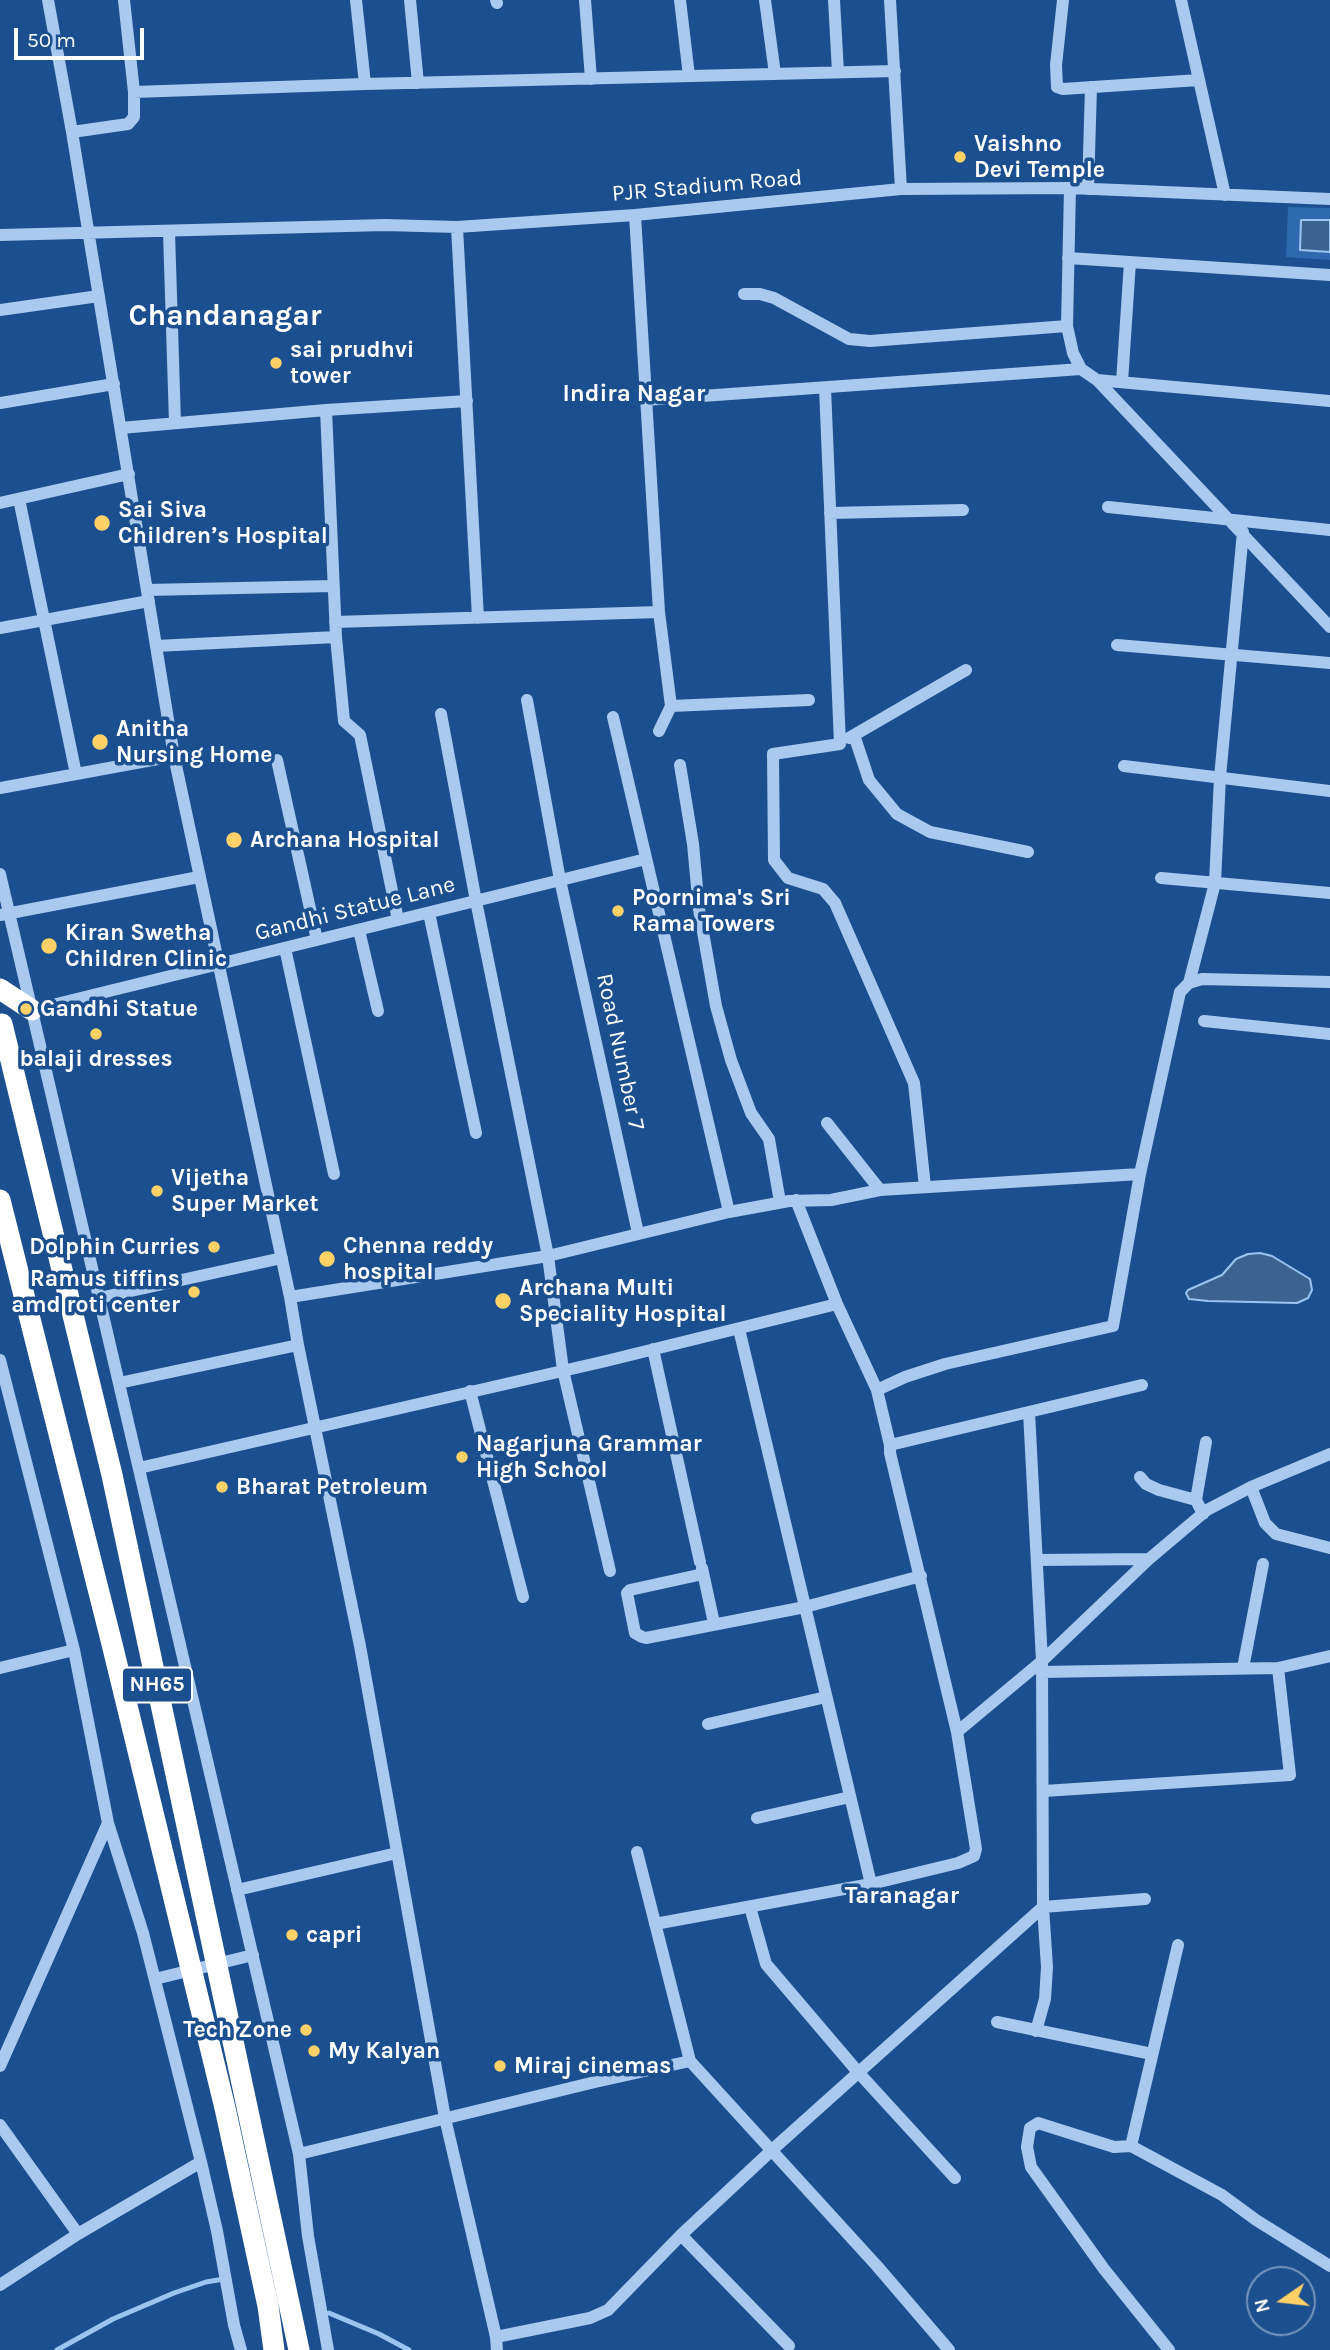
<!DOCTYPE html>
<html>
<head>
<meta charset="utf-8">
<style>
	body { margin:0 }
	#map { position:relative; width:1330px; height:2350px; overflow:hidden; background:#1b4f8f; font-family:Karla,sans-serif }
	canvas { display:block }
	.north { position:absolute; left:1246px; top:2266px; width:70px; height:70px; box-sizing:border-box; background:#1b4f8f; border:2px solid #7695bc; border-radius:50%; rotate:256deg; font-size:19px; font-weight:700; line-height:28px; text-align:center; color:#fff }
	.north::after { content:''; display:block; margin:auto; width:24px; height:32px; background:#ffd166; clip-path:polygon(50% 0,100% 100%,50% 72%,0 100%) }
	.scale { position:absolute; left:14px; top:28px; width:130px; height:32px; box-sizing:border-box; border:4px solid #fff; border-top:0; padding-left:9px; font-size:21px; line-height:24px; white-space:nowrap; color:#fff; -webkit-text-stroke:5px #1b4f8f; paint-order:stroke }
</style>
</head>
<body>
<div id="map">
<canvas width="1330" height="2350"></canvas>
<div class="north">N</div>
<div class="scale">50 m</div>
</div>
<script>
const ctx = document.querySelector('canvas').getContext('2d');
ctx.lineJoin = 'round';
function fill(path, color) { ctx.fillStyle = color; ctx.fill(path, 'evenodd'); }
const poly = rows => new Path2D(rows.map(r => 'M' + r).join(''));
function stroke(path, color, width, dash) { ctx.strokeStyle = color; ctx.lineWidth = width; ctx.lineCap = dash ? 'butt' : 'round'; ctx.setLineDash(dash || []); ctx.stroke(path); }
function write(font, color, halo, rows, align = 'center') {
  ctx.font = font + ' Karla,sans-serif'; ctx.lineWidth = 7; ctx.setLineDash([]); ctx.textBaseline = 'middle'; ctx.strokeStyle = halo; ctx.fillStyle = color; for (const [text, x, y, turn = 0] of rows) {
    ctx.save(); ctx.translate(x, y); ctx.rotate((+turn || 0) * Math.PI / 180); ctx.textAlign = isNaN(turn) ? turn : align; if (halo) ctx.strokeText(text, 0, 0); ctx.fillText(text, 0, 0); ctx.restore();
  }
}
const green = poly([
	[1288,207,1330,208,1330,260,1286,257]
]);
const water = poly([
	[1301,220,1330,220,1330,252,1300,250,1301,220],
	[1260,1253,1272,1256,1310,1279,1312,1290,1308,1298,1297,1303,1208,1301,1189,1299,1186,1293,1188,1290,1222,1275,1236,1259,1248,1254,1260,1253]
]);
const stream = poly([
	[329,2313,379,2334,409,2350],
	[57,2350,113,2319,174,2293,206,2282,224,2279]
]);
const minor = poly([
	[48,0,72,132,174,756,290,1297,298,1345,360,1646,445,2118,496,2337,497,2350],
	[356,0,365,84],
	[410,0,418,83],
	[496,0,497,3],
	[585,0,591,79],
	[680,0,689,76],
	[765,0,775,74],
	[834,0,838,72],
	[890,0,901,189],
	[1063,0,1056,65,1057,87,1063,89,1199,80],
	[1181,0,1225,195],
	[134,92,365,84,895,71],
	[72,132,128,124,134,117,134,92,124,0],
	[1070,188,1067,326,1073,353,1081,369,1097,380,1330,627],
	[1088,189,1091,87],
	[635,215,659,612,671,706,659,731],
	[457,227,478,618],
	[169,232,175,423],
	[0,235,385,225,457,227,635,215,901,189,1070,188,1330,199],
	[1068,258,1330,275],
	[744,294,760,294,774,298,849,339,870,341,1067,326],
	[0,310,99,296],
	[1097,380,1330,401],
	[1122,382,1130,262],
	[825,388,840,744,773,754,774,860,788,878,823,889,835,903,914,1083,925,1187],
	[646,400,1081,369],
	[0,403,114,384],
	[326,410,336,637,344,721,360,735,398,920],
	[121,428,326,410,467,401],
	[19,499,76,774],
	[0,503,129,474],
	[1108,507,1330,530],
	[830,513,963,510],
	[147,590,333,586],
	[335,622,659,612],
	[0,628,149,601],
	[1117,645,1330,663],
	[156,646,336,637],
	[527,700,560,880,638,1233],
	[671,706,809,700],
	[441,714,476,901,548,1256,563,1370,610,1571],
	[613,717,729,1212],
	[854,735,869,780,897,814,930,832,1028,852],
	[849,738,966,670],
	[277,760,317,940],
	[680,765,693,844,699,909,716,1006,731,1060,751,1113,769,1139,780,1202],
	[1124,766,1330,791],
	[0,788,174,756],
	[0,874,299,2154,308,2236,328,2350],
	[1161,878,1330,893],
	[429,913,476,1133],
	[0,915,199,877],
	[359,930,378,1011],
	[285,948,334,1174],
	[1189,983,1215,883,1220,777,1243,532],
	[32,1010,646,859],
	[1204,1021,1330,1034],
	[827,1123,880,1190],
	[796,1200,837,1304,877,1390,890,1445],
	[290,1297,548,1256,729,1212,789,1201,831,1200,880,1190,1140,1174],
	[99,1298,282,1258],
	[739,1329,871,1884],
	[653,1349,700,1562],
	[0,1360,74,1650,108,1823,143,1933,201,2162,217,2231,234,2325,241,2350],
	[119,1383,298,1345],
	[877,1390,905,1377,945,1364,1113,1326,1140,1174,1180,992,1189,983,1202,979,1330,982],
	[470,1391,523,1597],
	[139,1468,606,1361,837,1304],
	[1140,1477,1146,1484,1159,1490,1196,1500],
	[1251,1487,1265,1523,1276,1534,1330,1548],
	[1203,1514,1196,1500,1206,1442],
	[1037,1560,1149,1559],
	[702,1568,714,1623],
	[703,1574,630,1590,627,1593,635,1633,642,1637,646,1638,805,1607,921,1576],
	[0,1668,74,1650],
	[1243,1668,1263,1564],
	[1278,1668,1330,1656],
	[1041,1672,1278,1668,1290,1775,1044,1791],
	[708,1724,826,1697],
	[957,1732,1042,1661,1149,1559,1207,1510,1251,1487,1330,1454],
	[757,1818,850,1797],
	[237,1890,397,1853],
	[750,1907,766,1964,858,2072,955,2178],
	[655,1924,871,1884,958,1863,974,1856,976,1849,957,1732,890,1453,890,1445,1142,1385],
	[155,1979,253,1955],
	[997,2022,1152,2054],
	[1036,2031,1045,1999,1047,1967,1043,1907,1145,1899],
	[690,2061,877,2266,949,2350],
	[0,2066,108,1823],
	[0,2125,78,2234],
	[1131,2146,1222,2195,1256,2220,1330,2266],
	[299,2154,595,2082,690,2061,637,1852],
	[681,2235,789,2346],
	[0,2285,78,2234,201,2162],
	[496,2337,590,2318,608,2310,681,2235,772,2150,1043,1907,1042,1661,1029,1412],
	[1169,2350,1104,2269,1031,2167,1027,2147,1030,2128,1038,2123,1114,2147,1131,2146,1178,1945]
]);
const highway = poly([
	[0,989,32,1010]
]);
const highwayBridge = poly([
	[2,1024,112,1475,299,2350],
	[0,1200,112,1644,225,2108,268,2306,274,2350]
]);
const markers = [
	[960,157,7,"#ffd166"],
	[276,363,7,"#ffd166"],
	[102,523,9,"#ffd166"],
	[100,742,9,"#ffd166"],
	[234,840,9,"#ffd166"],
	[618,911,7,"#ffd166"],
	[49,946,9,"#ffd166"],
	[26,1009,7,"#ffd166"],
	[96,1034,7,"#ffd166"],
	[157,1191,7,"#ffd166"],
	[214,1247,7,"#ffd166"],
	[327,1259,9,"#ffd166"],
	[194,1292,7,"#ffd166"],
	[503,1301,9,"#ffd166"],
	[462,1457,7,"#ffd166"],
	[222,1487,7,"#ffd166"],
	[292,1935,7,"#ffd166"],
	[306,2030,7,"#ffd166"],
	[314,2051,7,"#ffd166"],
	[500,2066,7,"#ffd166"]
];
const shields = [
	[157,1685,70]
];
const shieldNames = [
	["NH65",157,1685]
];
const poiNames = [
	["Vaishno",974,144],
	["Devi Temple",974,170],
	["sai prudhvi",290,350],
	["tower",290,376],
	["Sai Siva",118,510],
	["Children’s Hospital",118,536],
	["Anitha",116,729],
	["Nursing Home",116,755],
	["Archana Hospital",250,840],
	["Poornima's Sri",632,898],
	["Rama Towers",632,924],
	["Kiran Swetha",65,933],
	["Children Clinic",65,959],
	["Gandhi Statue",40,1009],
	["balaji dresses",96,1059,"center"],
	["Vijetha",171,1178],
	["Super Market",171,1204],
	["Chenna reddy",343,1246],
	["hospital",343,1272],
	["Dolphin Curries",200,1247,"right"],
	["Ramus tiffins",180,1279,"right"],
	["amd roti center",180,1305,"right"],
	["Archana Multi",519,1288],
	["Speciality Hospital",519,1314],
	["Nagarjuna Grammar",476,1444],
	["High School",476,1470],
	["Bharat Petroleum",236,1487],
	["capri",306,1935],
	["Tech Zone",292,2030,"right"],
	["My Kalyan",328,2051],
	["Miraj cinemas",514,2066]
];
const streetNames = [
	["PJR Stadium Road",707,186,-5],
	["Gandhi Statue Lane",355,909,-14],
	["Road Number 7",620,1052,78]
];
const neighbourhoodNames = [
	["Indira Nagar",634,394],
	["Taranagar",902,1896]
];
const districtNames = [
	["Chandanagar",225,316]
];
fill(green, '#2e69ad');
fill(water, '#3c6290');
stroke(water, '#9cc4f0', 2);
stroke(stream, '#9cc4f0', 5);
stroke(minor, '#a9c9ee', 12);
stroke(highway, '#fff', 21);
stroke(highwayBridge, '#fff', 21);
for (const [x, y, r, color] of markers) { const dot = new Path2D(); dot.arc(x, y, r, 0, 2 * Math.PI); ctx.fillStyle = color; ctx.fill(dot); stroke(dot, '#1b4f8f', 2.5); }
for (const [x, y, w] of shields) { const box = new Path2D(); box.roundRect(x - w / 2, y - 17.5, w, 35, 5); ctx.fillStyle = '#1b4f8f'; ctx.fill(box); stroke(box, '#fff', 2); }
write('bold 21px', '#fff', null, shieldNames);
write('bold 23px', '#fff', '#1b4f8f', poiNames, 'left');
write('23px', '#fff', '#1b4f8f', streetNames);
write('bold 24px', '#fff', '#1b4f8f', neighbourhoodNames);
write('bold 30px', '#fff', '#1b4f8f', districtNames);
</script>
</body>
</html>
